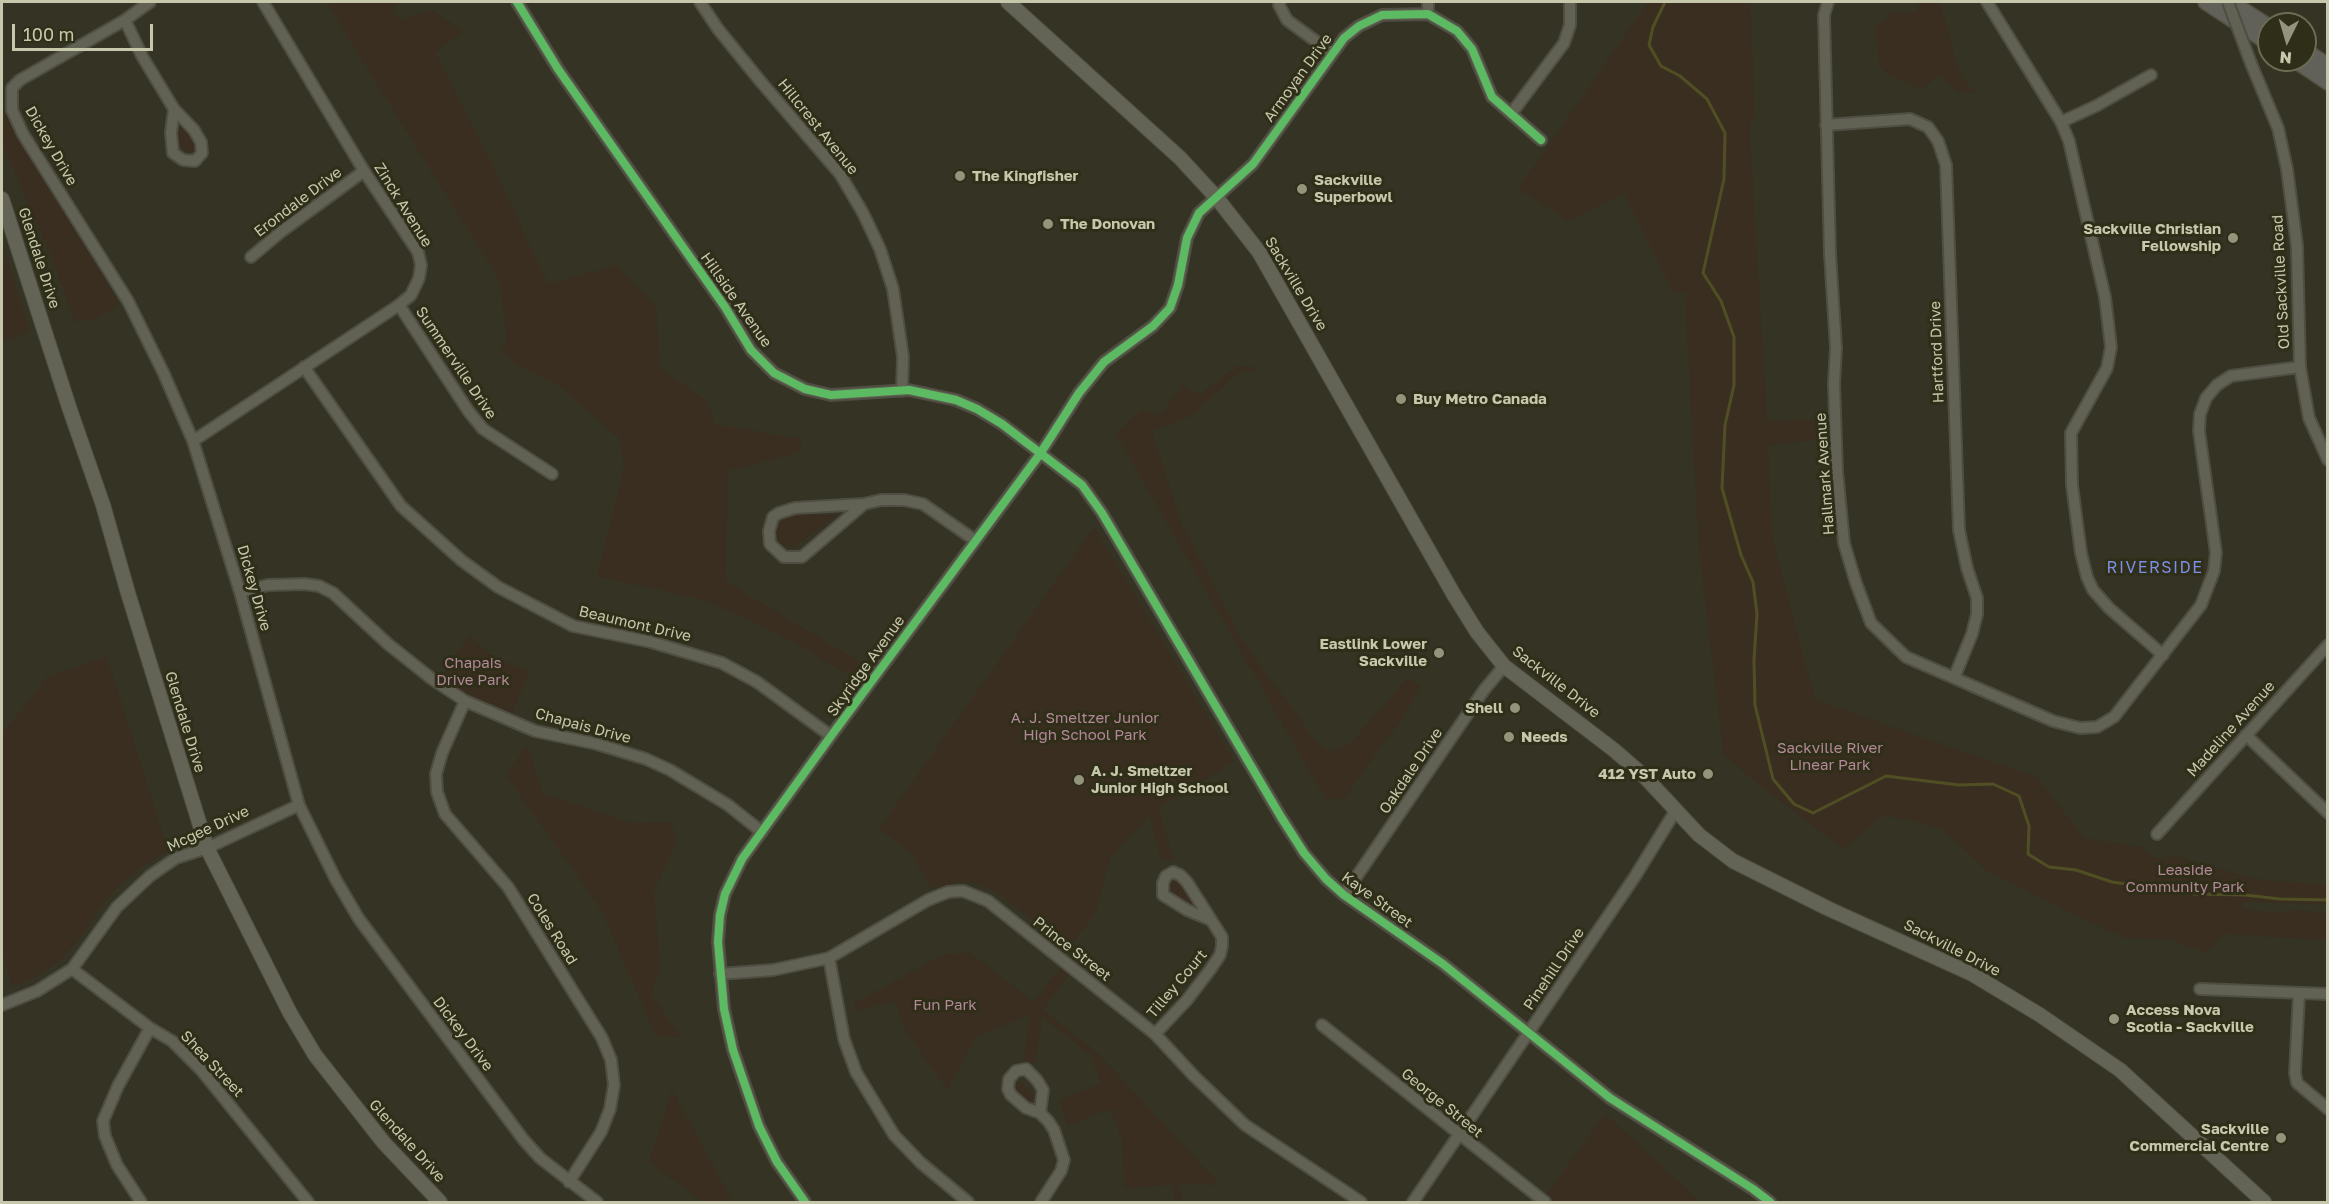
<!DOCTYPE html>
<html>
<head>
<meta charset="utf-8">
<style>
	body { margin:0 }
	#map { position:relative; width:2329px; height:1204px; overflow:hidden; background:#343324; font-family:"Golos Text",sans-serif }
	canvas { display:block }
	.frame { position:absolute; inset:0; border:3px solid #c7c7ac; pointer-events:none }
	.north { position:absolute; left:2257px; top:12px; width:60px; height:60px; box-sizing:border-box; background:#2f2e18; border:2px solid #6c6b53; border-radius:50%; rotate:185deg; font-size:16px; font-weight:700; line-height:24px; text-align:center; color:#c7c7ac }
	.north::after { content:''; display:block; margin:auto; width:21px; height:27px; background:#94937c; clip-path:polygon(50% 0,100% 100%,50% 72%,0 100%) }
	.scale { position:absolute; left:12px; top:24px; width:141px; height:27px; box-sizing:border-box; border:3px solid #c7c7ac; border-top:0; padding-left:8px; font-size:18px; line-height:21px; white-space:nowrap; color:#c7c7ac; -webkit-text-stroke:4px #2f2e18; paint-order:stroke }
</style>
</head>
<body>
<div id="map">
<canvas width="2329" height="1204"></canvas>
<div class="frame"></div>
<div class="north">N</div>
<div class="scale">100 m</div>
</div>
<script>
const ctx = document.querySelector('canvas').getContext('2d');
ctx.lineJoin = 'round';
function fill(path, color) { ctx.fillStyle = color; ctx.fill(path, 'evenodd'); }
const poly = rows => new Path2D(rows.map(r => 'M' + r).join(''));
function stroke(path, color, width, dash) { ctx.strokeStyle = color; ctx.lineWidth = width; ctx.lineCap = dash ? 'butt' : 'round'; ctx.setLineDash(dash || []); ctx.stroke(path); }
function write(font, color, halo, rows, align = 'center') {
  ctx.font = font + ' "Golos Text",sans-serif'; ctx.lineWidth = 6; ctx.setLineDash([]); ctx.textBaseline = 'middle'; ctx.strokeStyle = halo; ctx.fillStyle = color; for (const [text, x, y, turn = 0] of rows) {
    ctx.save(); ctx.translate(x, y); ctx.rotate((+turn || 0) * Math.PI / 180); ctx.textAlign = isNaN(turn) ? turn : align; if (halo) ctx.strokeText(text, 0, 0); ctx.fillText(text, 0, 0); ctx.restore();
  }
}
const green = poly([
	[326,2,400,2,392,10,399,20,432,10,463,31,435,53,488,156,548,284,617,265,656,307,660,368,708,402,714,424,801,439,801,452,728,471,725,581,870,668,858,680,781,635,704,600,597,576,624,468,620,439,558,385,514,363,500,349,507,341,500,281],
	[1648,2,1750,2,1755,121,1749,122,1767,421,1826,419,1829,438,1768,446,1772,536,1815,700,2037,777,2084,838,2143,847,2148,854,2155,858,2164,859,2172,855,2256,879,2327,885,2327,904,2245,902,2242,908,2275,913,2304,910,2327,914,2327,940,2224,934,2205,953,2171,939,2124,938,1988,872,1942,828,1883,815,1843,849,1751,778,1724,754,1699,551,1685,293,1674,294,1624,194,1569,221,1518,189],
	[1920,2,1939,2,1951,39,1956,65,1968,86,1977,92,1958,93,1939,74,1922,89,1889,75,1880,67,1875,28,1892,13,1917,12],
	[2,108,119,303,99,318,75,322,50,253,2,143],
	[180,124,193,135,197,143,197,151,188,152,180,146,177,130],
	[2,243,30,332,2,342],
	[1237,366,1255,367,1253,372,1240,371,1193,415,1152,431,1181,522,1241,638,1317,743,1328,752,1351,743,1408,677,1421,687,1401,720,1344,798,1326,800,1116,434,1141,409,1158,415,1165,409,1182,384,1199,395],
	[807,514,837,516,794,547,780,544,774,532,787,515],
	[1094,527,1234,761,1159,808,1173,859,1162,862,1149,816,1110,858,1095,914,1068,949,999,894,990,889,973,883,958,882,931,889,911,852,879,829],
	[469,635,494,658,530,671,511,715,461,692,440,678],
	[107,657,168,851,141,867,119,885,101,907,80,938,58,962,35,977,12,987,2,951,2,735,48,676],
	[527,745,543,794,630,823,671,822,676,842,654,891,660,968,651,994,681,1038,656,1036,602,911,506,775],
	[1179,880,1194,901,1193,910,1171,891,1169,884],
	[969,952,1034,1002,1060,968,1069,975,1043,1010,1096,1051,1220,1185,1179,1183,1183,1202,1176,1202,1171,1184,1125,1189,1122,1141,1110,1109,1068,1125,1059,1100,1101,1084,1091,1055,1042,1017,1036,1063,1024,1061,1030,1014,975,1038,947,1090,903,1026,896,1001,856,1011,854,1003,943,955],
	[1020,1081,1033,1094,1031,1107,1016,1095,1014,1084],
	[672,1090,733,1202,704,1202,649,1163],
	[1605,1114,1701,1202,1541,1202]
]);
const stream = poly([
	[1665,2,1653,27,1649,45,1661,66,1680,76,1707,99,1725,133,1724,179,1703,273,1721,301,1734,337,1734,385,1725,425,1722,488,1741,555,1753,582,1757,614,1754,660,1755,705,1773,779,1794,804,1813,813,1886,776,1959,785,1993,784,2019,796,2029,826,2028,854,2049,867,2076,870,2112,882,2195,894,2245,895,2280,899,2328,900]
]);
const minor = poly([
	[150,2,125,20,20,80,12,88,12,110,23,134,128,301,164,374,193,441,240,592,299,805,336,880,359,919,523,1139,540,1158,597,1202],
	[517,2,558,69,725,307,751,350,774,373,805,389,831,395,909,390,956,400,977,409,1002,424,1082,485,1102,513,1281,817,1304,853,1326,879,1344,895,1443,964,1610,1098,1753,1189,1770,1202],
	[700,2,718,29,761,82,840,174,863,213,880,249,893,289,903,357,902,391],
	[1280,2,1279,5,1287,20,1332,53],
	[1828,2,1824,15,1830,254,1836,348,1834,384,1837,471,1844,543,1856,583,1871,623,1906,657,2053,721,2080,728,2097,727,2114,717,2201,605,2214,571,2216,553,2199,431,2200,414,2206,398,2217,385,2231,376,2300,367],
	[1987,2,2061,122,2069,141,2105,297,2111,347,2107,368,2071,433,2072,485,2081,553,2087,577,2093,590,2109,608,2163,655],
	[1428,14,1428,2],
	[125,20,142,56,174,109,194,130,201,142,202,153,195,161,183,160,173,153,171,133,174,109],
	[2252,66,2278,128,2287,169,2297,246,2300,367,2309,418,2328,460],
	[1511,114,1564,43,1570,25,1570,2],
	[2061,122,2096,106,2151,75],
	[1826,125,1910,119,1928,127,1938,141,1946,165,1959,530,1967,568,1977,598,1977,614,1972,634,1954,678],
	[251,257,282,231,364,171],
	[399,305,469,412,483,429,552,474],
	[304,367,401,506,461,560,498,587,573,626,651,642,722,663,757,682,831,736],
	[193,441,399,305,411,295,419,278,421,265,418,252,364,171,263,2],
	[864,504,802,557,784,557,770,544,769,531,773,517,779,513,795,508,864,504,881,500,904,500,923,504,976,541],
	[240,592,268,585,305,584,319,586,333,593,388,644,432,679,465,701,535,731,597,744,646,759,670,770,728,805,762,832],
	[465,701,442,753,436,774,437,792,445,814,508,887,602,1038,611,1060,614,1085,610,1109,601,1132,569,1182],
	[2246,735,2328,813],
	[2157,834,2328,645],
	[1344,895,1484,690,1504,666],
	[829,958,844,1039,856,1072,894,1135,921,1163,968,1202],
	[72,969,150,1028,172,1041,202,1071,308,1202],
	[720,974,773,970,829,958,928,900,948,892,963,891,988,901,1155,1034,1194,1076,1245,1125,1361,1202],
	[2200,989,2328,994],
	[2299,994,2295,1073,2297,1083,2328,1109],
	[2,1005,37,991,72,969,117,907,150,876,176,858,207,848,299,805],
	[1322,1025,1545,1202],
	[1155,1034,1187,1000,1210,970,1220,955,1222,946,1222,937,1187,882,1180,875,1173,872,1166,876,1163,883,1163,895,1187,910,1211,920],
	[1040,1113,1043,1090,1037,1080,1026,1069,1016,1071,1009,1079,1008,1089,1011,1095,1026,1108,1040,1113,1048,1121,1054,1130,1064,1160,1061,1171,1041,1202],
	[141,1202,117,1165,105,1136,103,1121,118,1086,150,1028],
	[805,1202,777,1162,759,1126,733,1050,724,1009,718,942,720,915,725,894,742,859,831,736,1040,454,1079,393,1104,362,1153,326,1170,308,1178,285,1187,238,1199,213,1253,164,1344,38,1359,26,1382,15,1428,14,1457,31,1472,49,1492,97,1541,140],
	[1413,1202,1634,878,1676,810]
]);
const major = poly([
	[1008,2,1180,158,1216,197,1259,252,1454,595,1477,632,1504,666,1614,750,1644,776,1699,835,1733,861,1829,909,1972,974,2040,1015,2120,1070,2264,1202],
	[2,199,69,407,103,505,128,593,207,848,290,1013,315,1055,384,1143,440,1202]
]);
const highway = poly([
	[2206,2,2269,43],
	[2230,2,2269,27],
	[2305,51,2328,66],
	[2295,60,2328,82]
]);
const minorBridge = poly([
	[2228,2,2252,66]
]);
const cycleway = poly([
	[517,2,558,69,725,307,751,350,774,373,805,389,831,395,909,390,956,400,977,409,1002,424,1082,485,1102,513,1281,817,1304,853,1326,879,1344,895,1443,964,1610,1098,1753,1189,1770,1202],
	[805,1202,777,1162,759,1126,733,1050,724,1009,718,942,720,915,725,894,742,859,831,736,1040,454,1079,393,1104,362,1153,326,1170,308,1178,285,1187,238,1199,213,1253,164,1344,38,1359,26,1382,15,1428,14,1457,31,1472,49,1492,97,1541,140]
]);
const markers = [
	[960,176,6,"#94937c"],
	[1302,189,6,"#94937c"],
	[1048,224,6,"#94937c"],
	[2233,238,6,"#94937c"],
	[1401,399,6,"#94937c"],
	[1439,653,6,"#94937c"],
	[1515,708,6,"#94937c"],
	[1509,737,6,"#94937c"],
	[1708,774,6,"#94937c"],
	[1079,780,6,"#94937c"],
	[2114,1019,6,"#94937c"],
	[2281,1138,6,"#94937c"]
];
const streetNames = [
	["Armoyan Drive",1298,78,-54],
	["Hillcrest Avenue",818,127,51],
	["Dickey Drive",51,146,60],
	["Erondale Drive",298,202,-37],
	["Zinck Avenue",403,205,58],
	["Glendale Drive",39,258,72],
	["Old Sackville Road",2281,282,-93],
	["Sackville Drive",1296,284,59],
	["Hillside Avenue",736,300,55],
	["Hartford Drive",1937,352,-92],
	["Summerville Drive",456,363,56],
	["Hallmark Avenue",1825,474,-94],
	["Dickey Drive",254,588,74],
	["Beaumont Drive",635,624,13],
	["Skyridge Avenue",866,666,-54],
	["Sackville Drive",1556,682,38],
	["Glendale Drive",185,722,73],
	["Chapais Drive",583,726,15],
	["Madeline Avenue",2231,729,-48],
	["Oakdale Drive",1411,771,-56],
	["Mcgee Drive",208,829,-25],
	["Kaye Street",1377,900,36],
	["Coles Road",552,929,58],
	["Sackville Drive",1952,948,27],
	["Prince Street",1072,949,38],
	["Pinehill Drive",1554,969,-56],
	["Tilley Court",1177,984,-50],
	["Dickey Drive",463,1034,53],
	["Shea Street",212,1064,47],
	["George Street",1442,1103,39],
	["Glendale Drive",407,1141,48]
];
const poiNames = [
	["The Kingfisher",972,176],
	["Sackville",1314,180],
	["Superbowl",1314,197],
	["The Donovan",1060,224],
	["Sackville Christian",2221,229,"right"],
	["Fellowship",2221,246,"right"],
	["Buy Metro Canada",1413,399],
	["Eastlink Lower",1427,644,"right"],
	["Sackville",1427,661,"right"],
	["Shell",1503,708,"right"],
	["Needs",1521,737],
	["A. J. Smeltzer",1091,771],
	["Junior High School",1091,788],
	["412 YST Auto",1696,774,"right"],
	["Access Nova",2126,1010],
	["Scotia - Sackville",2126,1027],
	["Sackville",2269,1129,"right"],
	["Commercial Centre",2269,1146,"right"]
];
const parkNames = [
	["Chapais",473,663],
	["Drive Park",473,680],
	["A. J. Smeltzer Junior",1085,718],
	["High School Park",1085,735],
	["Sackville River",1830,748],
	["Linear Park",1830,765],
	["Leaside",2185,870],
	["Community Park",2185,887],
	["Fun Park",945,1005]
];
const neighbourhoodNames = [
	["RIVERSIDE",2155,568]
];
fill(green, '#3a2e21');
stroke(stream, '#504f24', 3);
stroke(minor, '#4e4e42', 14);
stroke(major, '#505041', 16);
stroke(highway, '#505040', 18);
stroke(minor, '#626254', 10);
stroke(major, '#646456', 14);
stroke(highway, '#61615a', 15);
stroke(minorBridge, '#4e4e42', 14, []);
stroke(minorBridge, '#626254', 10);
stroke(cycleway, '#5cba63', 8);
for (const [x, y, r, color] of markers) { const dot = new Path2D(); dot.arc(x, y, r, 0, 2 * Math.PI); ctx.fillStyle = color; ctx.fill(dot); stroke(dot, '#2f2e18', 2); }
write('15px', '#c7c7ac', '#2f2e18', streetNames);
write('bold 15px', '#c7c7ac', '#2f2e18', poiNames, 'left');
write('15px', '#b38899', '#2f2e18', parkNames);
ctx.letterSpacing = '1.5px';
write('16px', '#7c8fe6', '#2f2e18', neighbourhoodNames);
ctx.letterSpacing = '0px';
</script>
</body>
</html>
